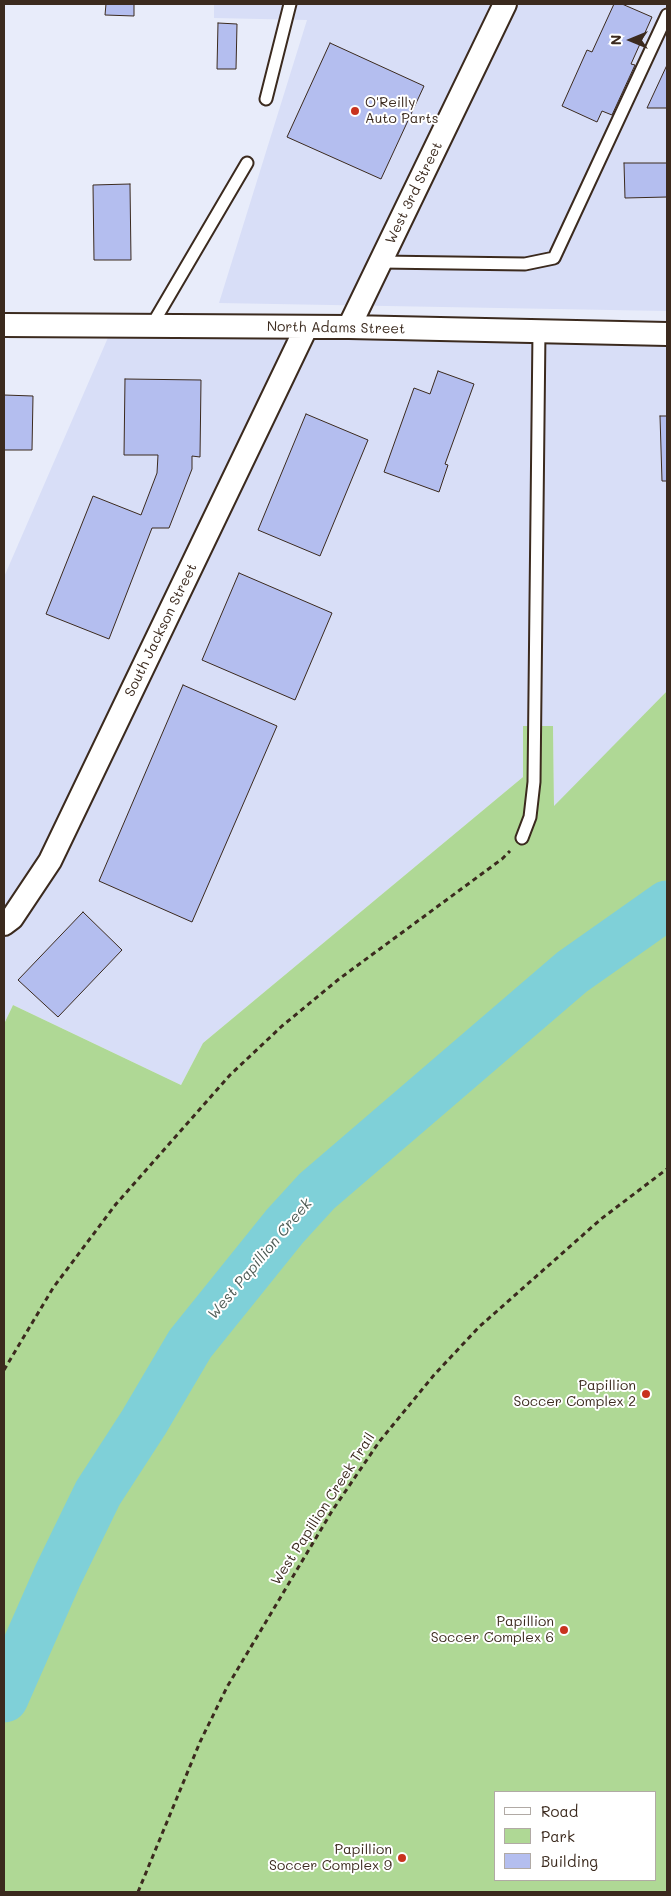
<!DOCTYPE html>
<html>
<head>
<meta charset="utf-8">
<style>
	body { margin:0 }
	#map { position:relative; width:671px; height:1896px; overflow:hidden; background:#e8ecfa; font-family:Mali,sans-serif }
	canvas { display:block }
	.frame { position:absolute; inset:0; border:5px solid #3b2a1e; pointer-events:none }
	.legend { position:absolute; left:494px; top:1791px; width:162px; height:90px; box-sizing:border-box; background:#fff; border:1px solid #b1aaa5; margin:0; padding:6px 9px; list-style:none; font-size:15px; color:#3b2a1e }
	.legend li { display:flex; align-items:center; gap:10px; height:25px }
	.legend b { width:25px; border:1px solid #b1aaa5 }
	.north { position:absolute; left:606px; top:15px; width:50px; height:50px; -webkit-text-stroke:4px #fff; paint-order:stroke; rotate:270deg; font-size:14px; font-weight:700; line-height:20px; text-align:center; color:#3b2a1e }
	.north::after { content:''; display:block; margin:auto; width:18px; height:22px; background:#3b2a1e; clip-path:polygon(50% 0,100% 100%,50% 72%,0 100%) }
</style>
</head>
<body>
<div id="map">
<canvas width="671" height="1896"></canvas>
<div class="frame"></div>
<ul class="legend">
<li><b style="height:6px;background:#fff"></b>Road</li>
<li><b style="height:14px;background:#afd895"></b>Park</li>
<li><b style="height:14px;background:#b4beef"></b>Building</li>
</ul>
<div class="north">N</div>
</div>
<script>
const ctx = document.querySelector('canvas').getContext('2d');
ctx.lineJoin = 'round';
function fill(path, color) { ctx.fillStyle = color; ctx.fill(path, 'evenodd'); }
const poly = rows => new Path2D(rows.map(r => 'M' + r).join(''));
function stroke(path, color, width, dash) { ctx.strokeStyle = color; ctx.lineWidth = width; ctx.lineCap = dash ? 'butt' : 'round'; ctx.setLineDash(dash || []); ctx.stroke(path); }
function write(font, color, halo, rows, align = 'center') {
  ctx.font = font + ' Mali,sans-serif'; ctx.lineWidth = 4; ctx.setLineDash([]); ctx.textBaseline = 'middle'; ctx.strokeStyle = halo; ctx.fillStyle = color; for (const [text, x, y, turn = 0] of rows) {
    ctx.save(); ctx.translate(x, y); ctx.rotate((+turn || 0) * Math.PI / 180); ctx.textAlign = isNaN(turn) ? turn : align; if (halo) ctx.strokeText(text, 0, 0); ctx.fillText(text, 0, 0); ctx.restore();
  }
}
const built = poly([
	[214,4,667,4,667,311,219,303,307,20,214,18],
	[113,326,667,335,667,691,554,807,553,726,523,777,203,1043,181,1085,13,1005,4,1024,4,577]
]);
const green = poly([
	[667,691,667,1892,4,1892,4,1024,13,1005,181,1085,203,1043,523,777,523,726,553,726,554,806],
	[495,1792,655,1792,655,1880,495,1880]
]);
const river = poly([
	[4,1698,58,1575,98,1493,144,1422,190,1344,285,1226,317,1191,572,972,667,905]
]);
const building = poly([
	[106,4,134,4,134,16,105,15,106,4],
	[614,4,622,4,652,17,631,64,635,65,612,115,602,111,597,122,562,106,587,50,592,52,614,4],
	[218,23,237,24,236,69,217,69,218,23],
	[330,43,424,86,381,179,287,137,330,43],
	[667,65,667,108,647,108,667,65],
	[624,163,667,163,667,197,625,198,624,163],
	[130,184,131,260,94,260,93,185,130,184],
	[438,371,474,384,445,464,448,465,439,492,384,472,414,388,430,394,438,371],
	[125,379,201,380,200,457,192,456,192,469,169,528,152,528,109,639,46,614,93,496,141,515,157,473,158,455,124,455,125,379],
	[4,395,33,396,32,450,4,450,4,395],
	[306,414,368,440,320,556,258,530,306,414],
	[660,416,667,416,667,481,662,481,660,416],
	[239,573,332,613,295,700,202,660,239,573],
	[183,685,277,726,192,922,99,881,183,685],
	[83,912,122,950,58,1017,18,980,83,912]
]);
const path = poly([
	[4,1370,53,1288,116,1204,230,1075,282,1026,339,979,502,859,510,851],
	[138,1892,200,1742,227,1687,332,1511,379,1442,434,1375,479,1327,601,1219,667,1169]
]);
const service = poly([
	[266,99,290,4],
	[381,262,525,264,554,258,667,15],
	[152,325,247,163],
	[522,838,530,817,534,782,539,331]
]);
const minor = poly([
	[4,325,349,327,667,334],
	[349,327,505,4],
	[4,924,12,918,50,861,306,328]
]);
const markers = [
	[355,111,5,"#c8321e"],
	[646,1394,5,"#c8321e"],
	[564,1630,5,"#c8321e"],
	[402,1858,5,"#c8321e"]
];
const poiNames = [
	["O'Reilly",365,103,"left"],
	["Auto Parts",365,119,"left"],
	["Papillion",636,1386],
	["Soccer Complex 2",636,1402],
	["Papillion",554,1622],
	["Soccer Complex 6",554,1638],
	["Papillion",392,1850],
	["Soccer Complex 9",392,1866]
];
const streetNames = [
	["West 3rd Street",414,193,-64],
	["North Adams Street",336,328,1],
	["South Jackson Street",161,630,-64],
	["West Papillion Creek Trail",323,1509,-57]
];
const waterNames = [
	["West Papillion Creek",260,1259,-50]
];
fill(built, '#d8def7');
fill(green, '#afd895');
stroke(river, '#7fd0d8', 49);
fill(building, '#b4beef');
stroke(building, '#3b2a1e', 1);
stroke(service, '#3b2a1e', 15);
stroke(minor, '#3b2a1e', 26);
stroke(path, '#3b2a1e', 3, [5, 4]);
stroke(service, '#fff', 11);
stroke(minor, '#fff', 22);
for (const [x, y, r, color] of markers) { const dot = new Path2D(); dot.arc(x, y, r, 0, 2 * Math.PI); ctx.fillStyle = color; ctx.fill(dot); stroke(dot, '#fff', 2); }
write('14px', '#3b2a1e', '#fff', poiNames, 'right');
write('14px', '#3b2a1e', '#fff', streetNames);
write('italic 15px', '#4f5c56', '#fff', waterNames);
</script>
</body>
</html>
